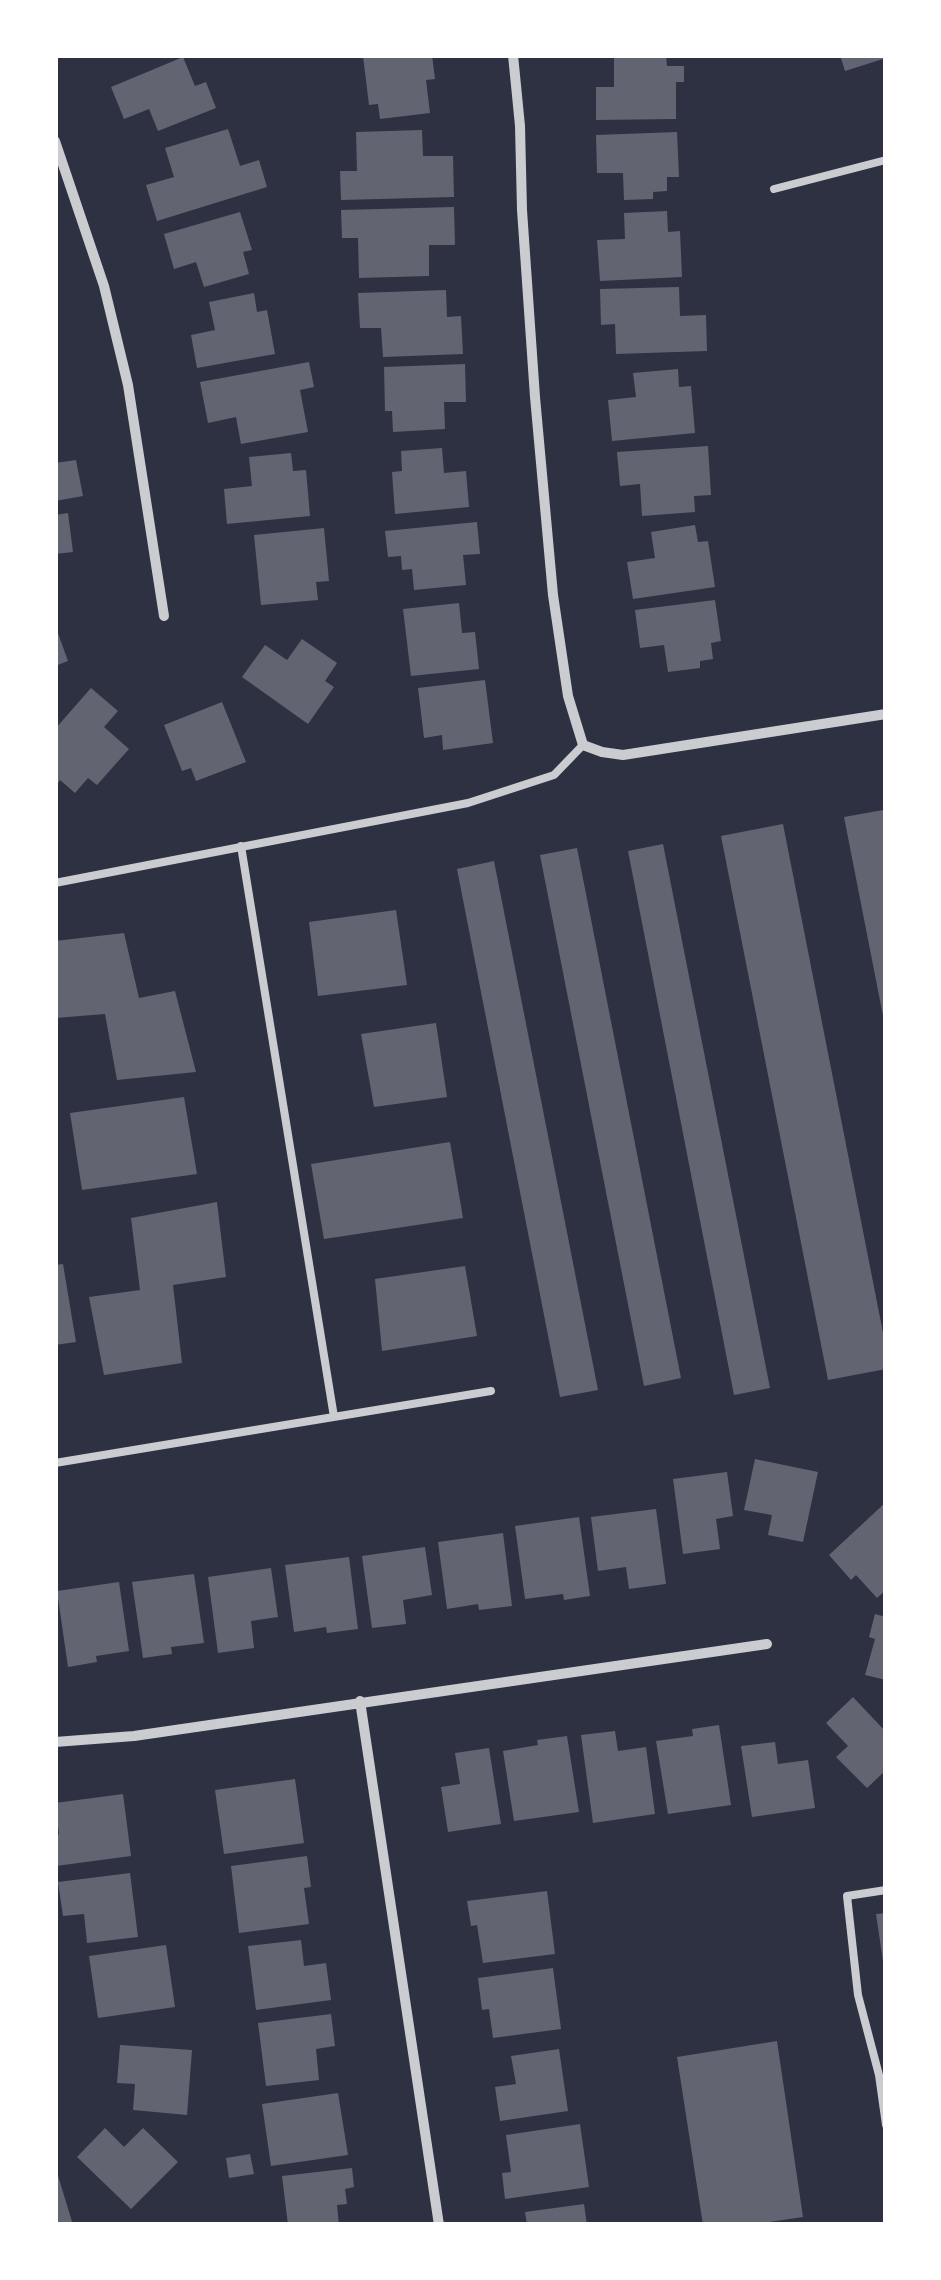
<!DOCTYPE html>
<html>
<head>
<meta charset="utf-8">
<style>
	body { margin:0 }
	#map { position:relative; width:941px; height:2280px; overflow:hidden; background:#2d3142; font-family:Roboto,sans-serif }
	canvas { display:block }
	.frame { position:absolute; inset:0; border:58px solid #fff; pointer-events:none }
</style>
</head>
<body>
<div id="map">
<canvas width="941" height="2280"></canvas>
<div class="frame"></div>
</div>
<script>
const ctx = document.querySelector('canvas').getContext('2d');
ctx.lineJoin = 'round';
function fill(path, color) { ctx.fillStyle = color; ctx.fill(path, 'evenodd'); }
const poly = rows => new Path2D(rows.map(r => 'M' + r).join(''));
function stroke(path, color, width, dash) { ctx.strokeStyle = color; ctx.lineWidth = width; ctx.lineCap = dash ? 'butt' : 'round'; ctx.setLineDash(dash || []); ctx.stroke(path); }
const building = poly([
	[432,55,435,79,426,80,430,113,380,119,378,104,369,105,363,56],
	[614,55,666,55,667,66,684,66,684,82,676,82,676,119,596,120,596,87,614,87],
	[840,55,886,55,886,58,845,71],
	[183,57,195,86,206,82,216,108,158,131,149,109,124,119,111,87],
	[228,129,240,166,259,160,267,187,157,221,146,185,174,177,165,148],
	[422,130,423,156,453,156,454,197,341,200,340,171,357,171,356,132],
	[677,132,679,177,667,177,667,191,653,192,653,199,624,200,623,173,597,173,596,135],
	[454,207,455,245,429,245,429,276,359,278,358,238,342,238,341,210],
	[667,211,668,232,680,231,682,277,600,281,597,240,625,239,624,213],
	[240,212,252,250,243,252,249,274,204,287,196,262,174,269,164,234],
	[679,287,680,316,706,315,707,351,616,354,615,324,601,325,600,289],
	[446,290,447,317,461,316,463,354,383,357,381,328,360,328,358,293],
	[254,293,257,312,267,310,275,354,197,368,191,335,215,330,209,302],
	[309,362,314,387,300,390,308,432,241,444,236,417,208,423,200,382],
	[465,364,466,402,444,402,445,429,393,432,392,411,385,411,384,367],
	[678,369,679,387,691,386,695,433,612,441,608,400,636,397,633,373],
	[708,446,711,495,694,496,695,512,642,516,640,484,620,486,617,452],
	[442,448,444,473,466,471,469,507,395,514,392,472,402,471,401,451],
	[291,453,293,471,306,470,310,516,227,524,224,489,252,486,249,457],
	[76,460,83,496,55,501,55,463],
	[68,513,73,552,55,554,55,515],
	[477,522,480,554,463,555,466,585,414,590,412,569,402,570,401,556,388,557,385,531],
	[695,525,698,542,708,541,715,587,633,599,627,562,655,558,651,532],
	[324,528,329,581,316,582,318,600,261,605,254,535],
	[715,600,721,641,711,643,713,659,700,661,700,668,668,672,664,645,640,648,635,610],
	[459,603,462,633,475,632,479,669,411,676,403,609],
	[55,625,68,661,55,666],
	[302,639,337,663,325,681,334,687,308,724,242,677,265,645,287,660],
	[485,680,493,743,443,750,442,735,424,738,418,688],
	[91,688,118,711,104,727,129,749,97,785,88,778,75,793,60,780,55,787,55,729],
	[222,702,246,762,196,781,191,768,182,771,164,725],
	[883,810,886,828,884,1021,844,817],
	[783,824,886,1348,886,1369,828,1380,721,836],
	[663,844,770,1388,734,1395,628,851],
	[577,848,681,1378,644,1386,540,855],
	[494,861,598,1390,560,1397,457,869],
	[396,910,407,985,318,996,309,922],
	[124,933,139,998,175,991,196,1072,117,1080,105,1014,55,1018,55,941],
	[436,1023,447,1097,374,1107,361,1034],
	[184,1097,197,1174,82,1190,70,1113],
	[450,1142,463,1218,324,1239,311,1164],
	[217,1202,226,1277,173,1285,182,1363,104,1375,89,1297,140,1290,131,1218],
	[63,1264,76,1342,55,1345,55,1265],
	[465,1266,477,1336,382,1351,375,1279],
	[755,1459,818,1472,803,1542,768,1535,772,1515,744,1510],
	[727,1472,733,1516,716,1519,720,1549,683,1554,673,1479],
	[886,1502,886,1590,877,1598,856,1575,851,1580,829,1555],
	[656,1509,666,1584,629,1589,626,1567,598,1571,591,1517],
	[579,1517,590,1596,564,1600,563,1594,525,1599,515,1526],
	[503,1533,512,1606,479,1610,478,1604,447,1609,438,1542],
	[425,1547,432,1595,403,1600,406,1624,372,1628,362,1556],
	[349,1557,358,1629,327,1633,326,1627,294,1632,285,1565],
	[271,1568,278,1617,251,1621,254,1648,218,1653,208,1577],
	[194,1574,204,1643,171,1647,172,1654,143,1658,132,1582],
	[119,1582,129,1651,96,1656,97,1662,68,1667,57,1591],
	[875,1614,886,1617,886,1680,865,1675,875,1639,869,1637],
	[853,1697,886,1732,886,1770,867,1788,836,1757,848,1746,826,1723],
	[719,1725,731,1805,668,1814,656,1741,693,1736,692,1729],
	[615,1731,618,1751,646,1747,655,1814,593,1823,581,1735],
	[567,1736,579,1812,514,1821,503,1751,538,1745,537,1740],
	[775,1742,778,1764,808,1760,815,1808,752,1817,741,1746],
	[489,1748,501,1824,448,1832,441,1787,460,1784,455,1753],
	[295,1779,304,1843,224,1854,215,1790],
	[123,1794,131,1856,56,1866,55,1835,59,1834,55,1803],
	[307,1856,311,1887,304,1888,309,1924,239,1933,231,1866],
	[130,1873,138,1937,87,1943,84,1914,63,1916,58,1882],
	[547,1891,555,1954,483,1963,477,1925,471,1926,467,1901],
	[886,1913,886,1967,884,1968,876,1914],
	[301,1940,304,1966,326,1963,331,2000,256,2010,248,1946],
	[166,1945,175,2007,98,2018,89,1956],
	[553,1968,561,2029,493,2038,489,2009,482,2010,478,1978],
	[331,2014,335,2046,316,2049,319,2080,266,2086,258,2023],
	[777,2041,803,2217,749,2225,703,2225,677,2057],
	[120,2045,192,2050,187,2115,133,2110,135,2084,117,2083],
	[559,2049,568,2111,500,2121,495,2087,516,2084,511,2056],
	[338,2093,348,2155,271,2166,262,2104],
	[580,2124,589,2187,505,2199,502,2173,511,2172,506,2135],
	[105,2128,124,2147,143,2128,178,2162,131,2209,77,2157],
	[250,2154,254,2174,229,2178,226,2158],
	[352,2168,354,2187,345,2189,347,2204,337,2205,339,2225,288,2225,282,2176],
	[56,2169,73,2225,55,2225],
	[584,2204,587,2225,527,2225,525,2212]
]);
const service = poly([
	[774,189,886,160],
	[241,846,334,1417],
	[55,883,468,803,554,775,583,745],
	[55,1463,491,1391],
	[886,1890,847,1896,858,1995,879,2075,886,2125]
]);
const minor = poly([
	[513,55,520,126,522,210,535,397,553,595,568,696,583,745,602,752,623,755,886,714],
	[55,141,104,286,128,385,164,616],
	[360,1701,439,2225],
	[55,1742,134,1736,767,1644]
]);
fill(building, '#626471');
stroke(service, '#caccd0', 8);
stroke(minor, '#caccd0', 10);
</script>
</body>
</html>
